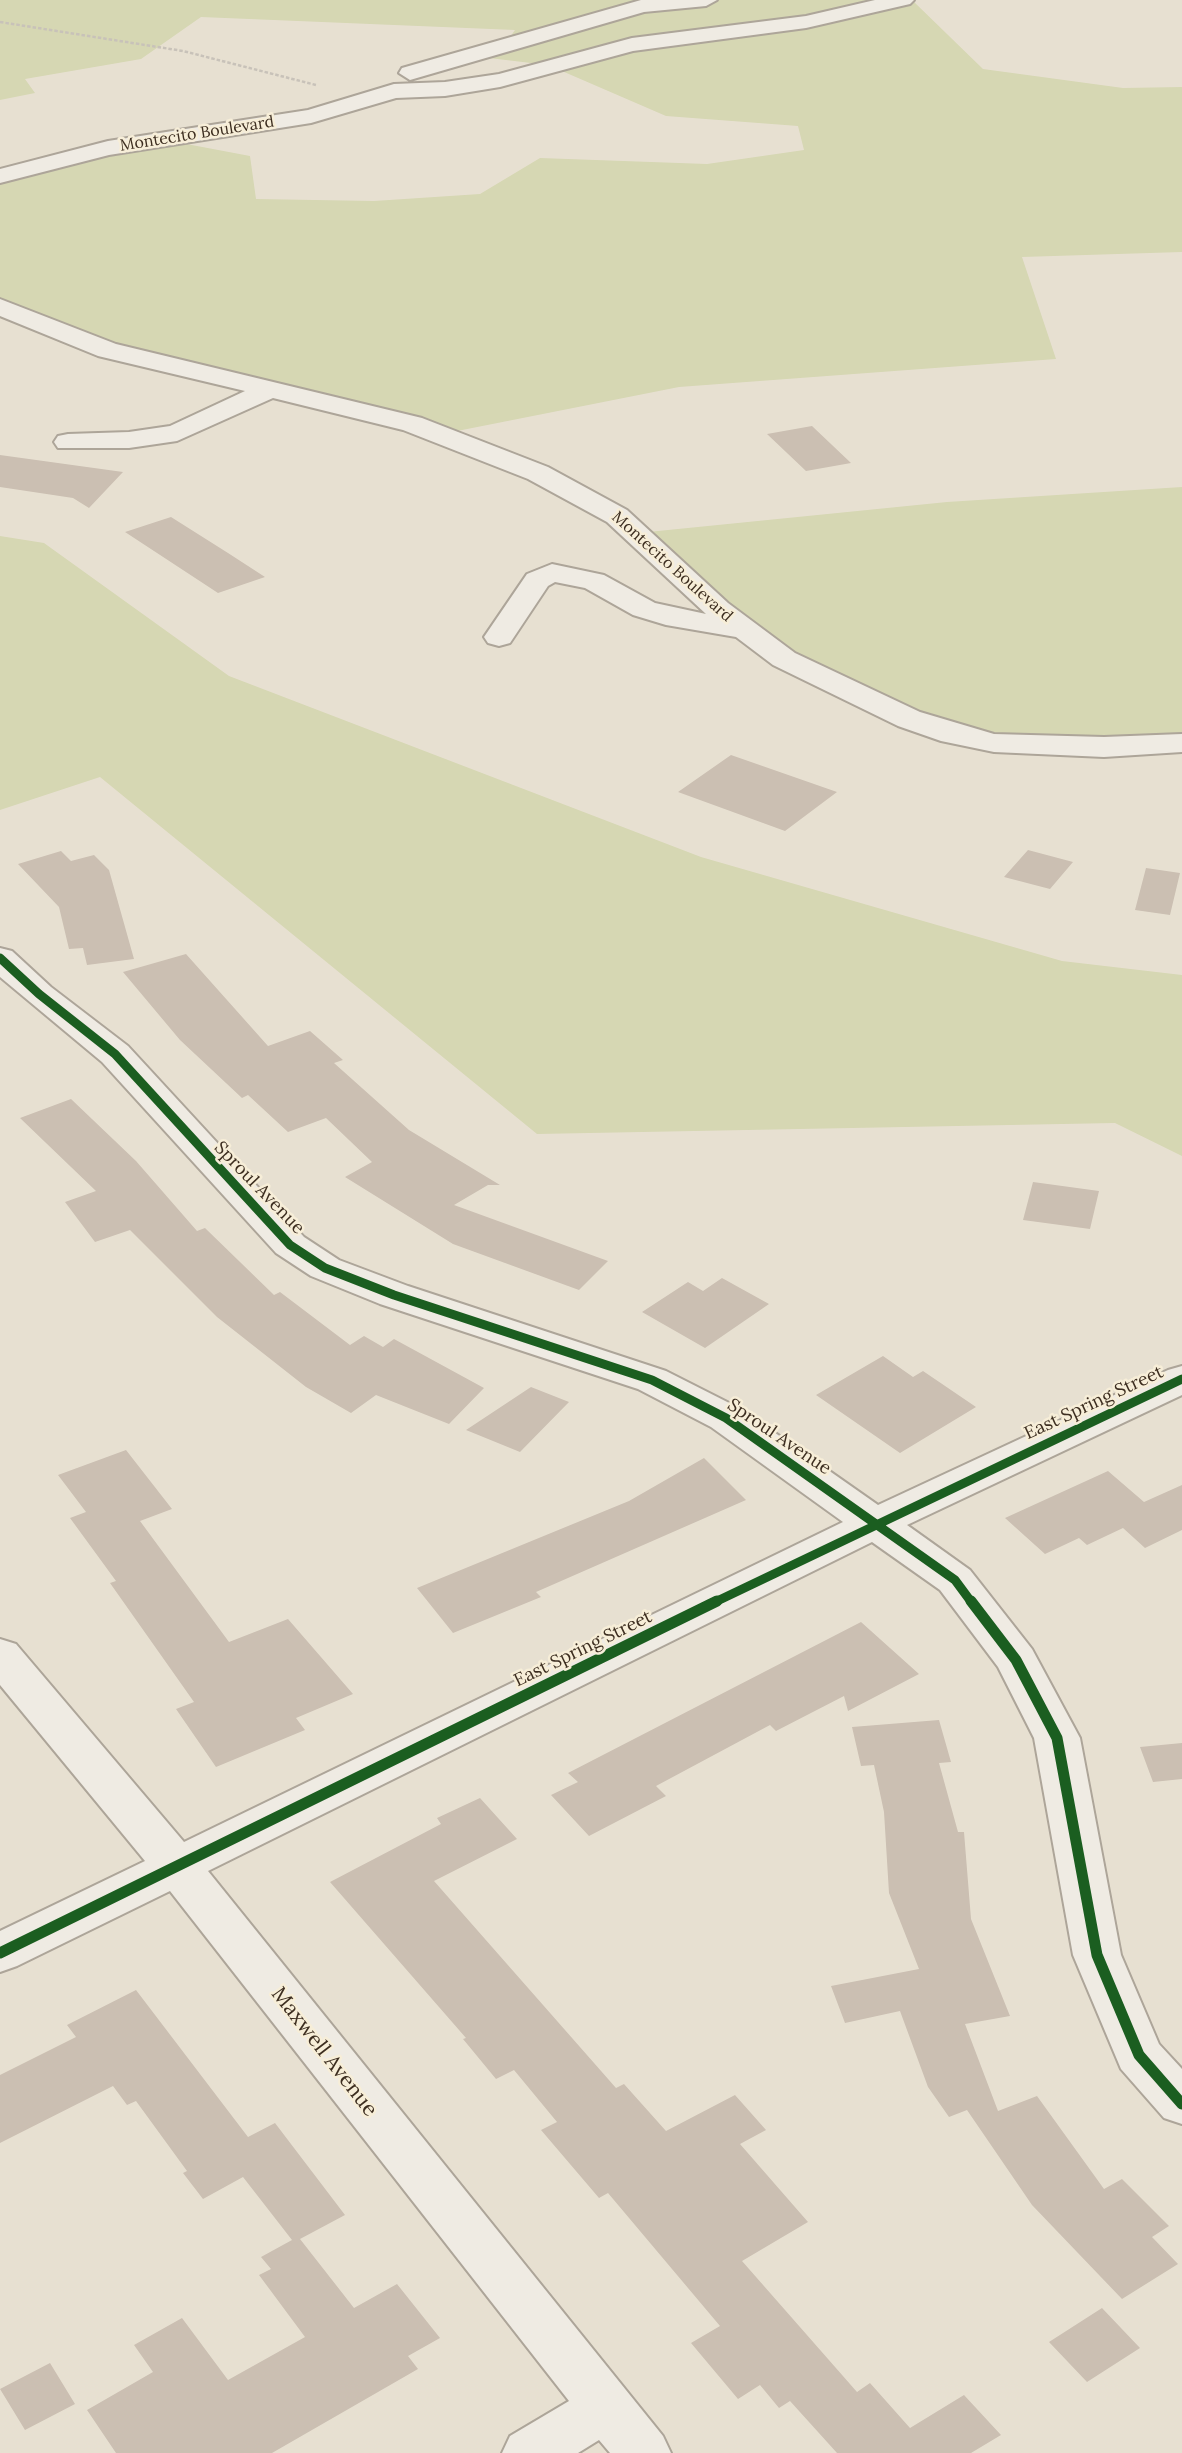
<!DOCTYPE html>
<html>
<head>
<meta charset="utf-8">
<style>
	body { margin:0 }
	canvas { display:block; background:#e7e0d1 }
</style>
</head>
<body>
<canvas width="1182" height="2453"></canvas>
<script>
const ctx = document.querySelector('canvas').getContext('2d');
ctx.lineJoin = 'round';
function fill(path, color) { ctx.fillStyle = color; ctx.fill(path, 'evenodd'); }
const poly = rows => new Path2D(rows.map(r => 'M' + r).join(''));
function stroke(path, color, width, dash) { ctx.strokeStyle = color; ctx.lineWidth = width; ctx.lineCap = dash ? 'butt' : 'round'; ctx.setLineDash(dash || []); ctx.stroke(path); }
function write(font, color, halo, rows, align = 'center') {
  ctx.font = font + ' Lora,serif'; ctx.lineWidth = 5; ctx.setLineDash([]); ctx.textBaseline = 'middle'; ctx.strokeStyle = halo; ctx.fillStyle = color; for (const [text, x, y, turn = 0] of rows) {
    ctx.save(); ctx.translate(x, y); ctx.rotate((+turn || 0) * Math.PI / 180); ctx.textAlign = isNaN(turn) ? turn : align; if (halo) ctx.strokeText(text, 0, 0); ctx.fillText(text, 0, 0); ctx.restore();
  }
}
const green = poly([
	[0,0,912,0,983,69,1123,88,1182,87,1182,252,1022,257,1056,359,679,387,442,434,141,360,0,307,0,176,160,139,250,156,256,199,374,201,480,194,540,158,707,164,804,150,798,126,666,116,548,65,472,56,503,47,515,30,201,17,141,59,25,79,35,93,0,100],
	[1182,487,1182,743,994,743,814,675,638,533,947,502],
	[0,536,44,543,229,676,701,857,1062,961,1182,975,1182,1156,1115,1123,537,1134,100,777,0,810]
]);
const building = poly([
	[812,426,851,463,806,471,767,434],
	[0,455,123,472,89,508,73,498,0,487],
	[171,517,228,553,265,577,218,593,125,532],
	[731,755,837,792,785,831,678,792],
	[1028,850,1073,862,1050,889,1004,877],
	[61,851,71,861,94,855,109,870,134,959,87,965,83,948,69,949,59,907,18,864],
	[1146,868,1180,873,1170,915,1135,910],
	[186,954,268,1046,310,1031,343,1060,334,1063,409,1130,500,1185,488,1185,454,1205,608,1261,579,1290,453,1244,345,1177,372,1162,326,1118,288,1132,248,1095,242,1098,180,1040,123,972],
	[71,1099,136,1161,197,1231,205,1228,274,1295,280,1292,350,1345,364,1336,383,1347,394,1339,484,1388,449,1424,376,1395,351,1413,306,1387,217,1317,130,1230,95,1242,65,1202,96,1191,20,1118],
	[1033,1182,1099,1191,1090,1229,1023,1220],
	[722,1278,769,1304,705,1348,642,1312,688,1282,703,1291],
	[883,1356,913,1377,923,1371,976,1407,900,1453,816,1395],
	[531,1387,569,1402,520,1452,466,1430],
	[126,1450,172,1509,140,1521,229,1642,288,1619,353,1694,296,1718,305,1730,216,1767,176,1709,194,1702,110,1583,116,1581,70,1518,86,1512,58,1475],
	[704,1458,746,1500,536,1592,541,1597,453,1633,417,1588,629,1501],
	[1108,1471,1144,1502,1182,1485,1182,1530,1145,1548,1123,1528,1087,1545,1079,1538,1045,1554,1005,1518],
	[861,1622,919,1674,848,1711,844,1696,776,1731,770,1725,656,1786,666,1796,589,1836,551,1795,578,1782,568,1773],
	[939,1720,951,1762,939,1763,958,1832,964,1832,971,1919,1010,2016,965,2024,998,2111,1037,2096,1104,2189,1122,2179,1169,2226,1152,2237,1178,2264,1122,2299,1032,2205,967,2110,949,2117,928,2087,900,2011,845,2023,831,1986,919,1969,889,1893,884,1812,874,1765,861,1766,852,1727],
	[1182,1743,1182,1779,1153,1782,1140,1747],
	[480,1798,517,1839,434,1881,616,2088,624,2084,666,2131,735,2095,766,2130,740,2144,808,2222,742,2261,857,2392,870,2383,910,2428,964,2395,1001,2435,971,2453,837,2453,790,2401,779,2408,760,2385,738,2399,691,2343,720,2326,608,2193,599,2198,541,2130,557,2122,514,2070,496,2079,463,2039,466,2038,330,1882,441,1824,437,1818],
	[136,1990,248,2137,275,2123,345,2215,300,2239,354,2308,397,2284,440,2338,408,2356,418,2369,272,2453,116,2453,87,2410,153,2372,134,2345,182,2318,228,2380,305,2337,259,2275,271,2269,261,2257,292,2240,243,2177,203,2199,183,2173,187,2171,136,2101,127,2105,113,2086,0,2143,0,2075,76,2037,67,2025],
	[1102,2308,1140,2348,1087,2382,1049,2342],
	[50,2363,75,2404,25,2430,0,2389]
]);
const path = poly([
	[0,22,183,51,316,85]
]);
const minor = poly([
	[641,0,717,0,706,6,644,12,410,80,399,73,402,68,641,0],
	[875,0,914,0,910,4,806,28,633,51,500,87,445,96,396,98,311,123,109,155,0,183,0,169,108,141,308,110,394,84,445,82,499,74,632,38,806,16,875,0],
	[0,299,116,344,422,418,548,467,627,510,728,603,795,653,920,712,994,734,1104,737,1182,734,1182,752,1104,757,994,752,941,741,898,726,773,665,736,637,666,625,633,615,585,588,555,582,548,586,510,643,499,646,488,643,484,637,527,574,552,564,604,575,655,603,706,614,607,522,528,479,403,430,273,398,177,441,129,448,58,448,54,442,58,436,68,434,129,432,170,426,245,391,98,356,0,316,0,299],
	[0,948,12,951,51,987,128,1046,304,1237,339,1260,408,1286,666,1371,741,1409,878,1505,1168,1370,1182,1366,1182,1395,907,1525,970,1570,1032,1649,1080,1738,1121,1955,1159,2044,1182,2069,1182,2124,1164,2118,1121,2069,1073,1955,1034,1738,998,1667,940,1590,872,1542,208,1871,663,2436,671,2453,610,2453,599,2440,578,2453,502,2453,510,2436,569,2401,170,1891,17,1966,0,1972,0,1931,145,1861,0,1685,0,1639,16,1644,184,1842,843,1522,711,1427,638,1389,380,1304,311,1276,276,1253,102,1062,0,977,0,948]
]);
const cyclewayFar1 = poly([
	[0,958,39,994,115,1054,290,1245,325,1268,394,1295,652,1380,726,1418,955,1580,972,1603],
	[713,1603,1182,1379]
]);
const cycleway = poly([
	[971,1601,1016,1660,1057,1738,1097,1955,1139,2055,1182,2104],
	[0,1953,717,1601]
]);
const farStreetnames = [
	["Montecito Boulevard",197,134,-9],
	["Montecito Boulevard",672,567,42]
];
const streetNames = [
	["Sproul Avenue",259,1188,46],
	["East Spring Street",1094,1403,-25],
	["Sproul Avenue",779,1437,34],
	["East Spring Street",583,1649,-26]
];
const nearStreetnames = [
	["Maxwell Avenue",324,2052,52]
];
fill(green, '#d6d7b3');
fill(building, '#cbbfb2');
stroke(minor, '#ada599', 4);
stroke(path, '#c8c2b9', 2.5, [3.5, 2]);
fill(minor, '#efebe3');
stroke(cyclewayFar1, '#1b5e20', 9);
stroke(cycleway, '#1b5e20', 11);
write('16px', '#3d2e20', '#f7eed8', farStreetnames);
write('18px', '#3d2e20', '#f7eed8', streetNames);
write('21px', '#3d2e20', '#f7eed8', nearStreetnames);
</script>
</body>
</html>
